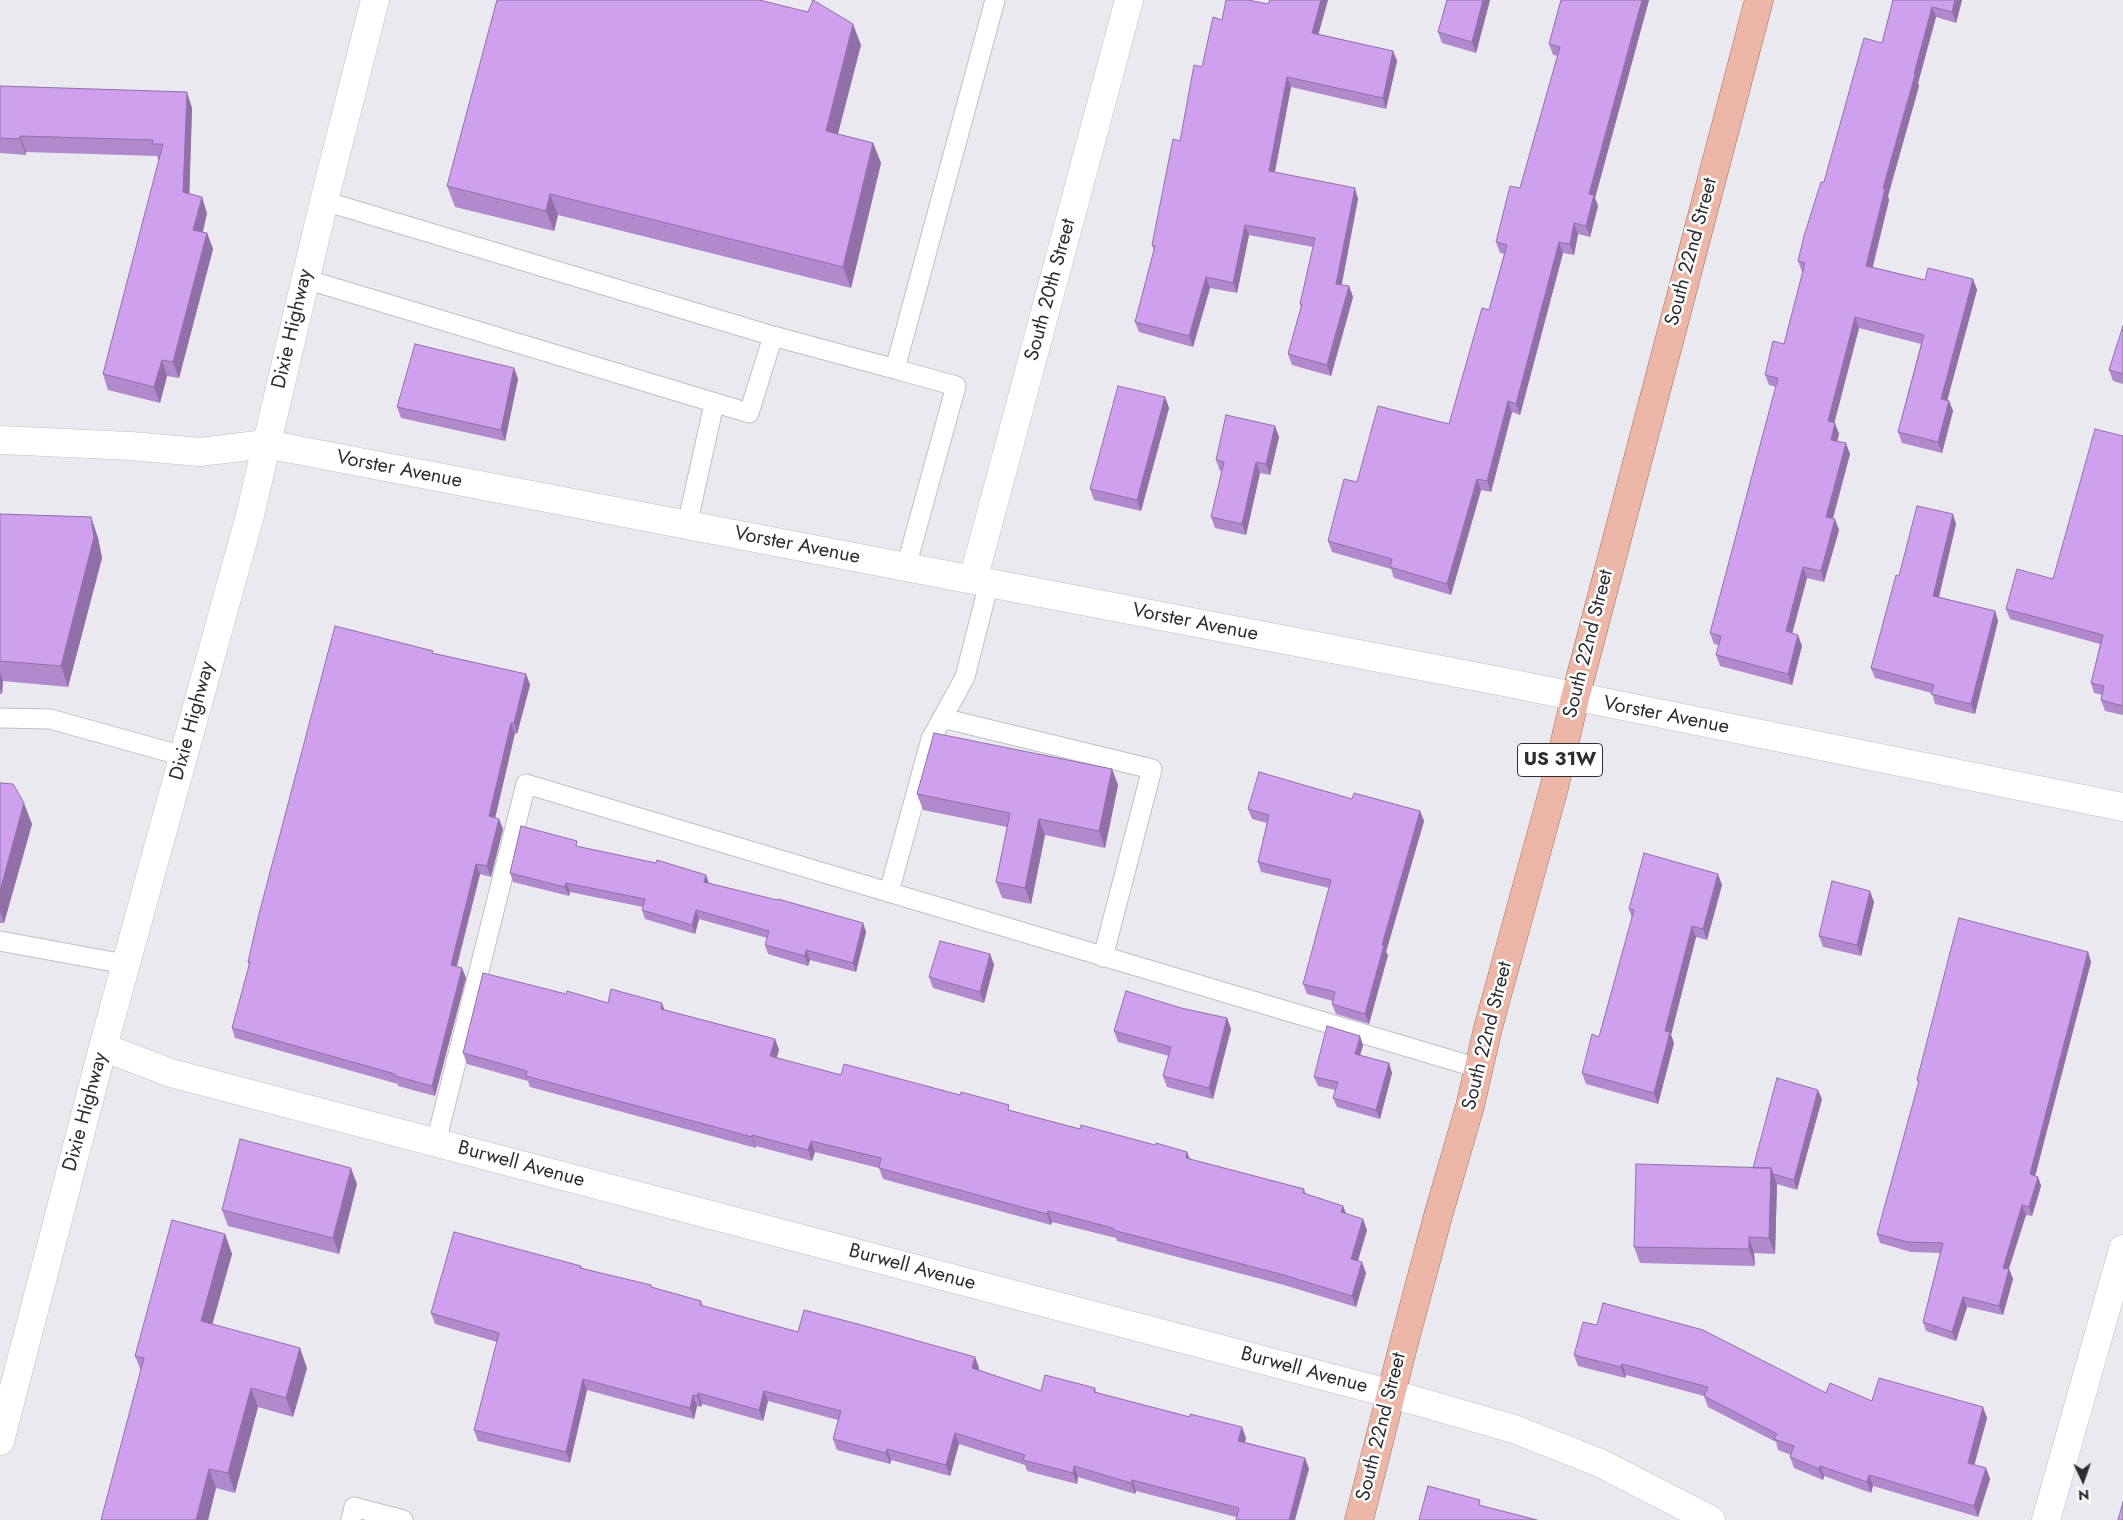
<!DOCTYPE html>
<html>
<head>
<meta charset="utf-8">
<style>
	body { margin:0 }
	#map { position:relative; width:2123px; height:1520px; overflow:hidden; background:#e9e9ef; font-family:Jost,sans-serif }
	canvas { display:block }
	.north { position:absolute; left:2058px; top:1455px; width:50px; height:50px; -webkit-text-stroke:4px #fff; paint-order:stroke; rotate:177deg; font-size:14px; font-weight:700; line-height:20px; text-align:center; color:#2e2e30 }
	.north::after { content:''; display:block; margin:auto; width:18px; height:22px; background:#2e2e30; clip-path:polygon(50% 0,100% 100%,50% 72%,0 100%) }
</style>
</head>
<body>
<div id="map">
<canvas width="2123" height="1520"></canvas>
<div class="north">N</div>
</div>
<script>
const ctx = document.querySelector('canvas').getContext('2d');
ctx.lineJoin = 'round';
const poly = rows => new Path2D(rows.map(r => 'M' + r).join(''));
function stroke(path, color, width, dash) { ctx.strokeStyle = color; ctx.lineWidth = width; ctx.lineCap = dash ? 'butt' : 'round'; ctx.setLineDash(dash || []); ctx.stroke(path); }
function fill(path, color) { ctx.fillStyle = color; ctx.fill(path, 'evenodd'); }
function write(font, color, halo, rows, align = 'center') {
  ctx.font = font + ' Jost,sans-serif'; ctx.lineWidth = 5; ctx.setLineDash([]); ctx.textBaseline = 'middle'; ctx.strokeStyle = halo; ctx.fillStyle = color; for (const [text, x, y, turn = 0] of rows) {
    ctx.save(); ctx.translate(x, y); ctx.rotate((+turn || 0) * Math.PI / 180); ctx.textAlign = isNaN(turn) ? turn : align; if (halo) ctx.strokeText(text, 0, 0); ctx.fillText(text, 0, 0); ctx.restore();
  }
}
const service = poly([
	[305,279,749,413,773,336,324,201],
	[773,336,895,369,995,0],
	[895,369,956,386,906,567],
	[687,525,714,404],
	[0,718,50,719,183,756],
	[942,718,1152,769,1103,957],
	[889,892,931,739,965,677,989,583],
	[0,941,125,964],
	[436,1142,526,784,1478,1068],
	[351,1520,354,1507,403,1520]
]);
const minor = poly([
	[0,440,131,446,200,452,266,444,1499,681,2123,807],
	[973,580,1129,0],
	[103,1047,171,1073,1392,1394,1514,1429,1600,1463,1711,1520],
	[2046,1520,2123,1249]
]);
const tertiary = poly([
	[0,1441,103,1047,250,515,324,201,375,0]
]);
const primary = poly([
	[1359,1520,1404,1343,1438,1216,1470,1106,1488,1028,1554,788,1575,698,1759,0]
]);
const wall = poly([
	[1270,0,1328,0,1318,34,1393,51,1397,61,1386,109,1291,87,1275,172,1358,199,1341,285,1349,286,1353,297,1331,376,1292,365,1288,354,1301,307,1300,304,1313,247,1249,235,1237,293,1210,288,1193,347,1139,332,1135,322,1154,251,1152,245,1180,141,1202,67,1268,4],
	[1447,0,1490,0,1476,53,1442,43,1438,32],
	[1561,0,1649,0,1595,198,1598,206,1590,237,1578,234,1574,255,1563,253,1520,415,1512,412,1491,492,1481,490,1451,595,1394,578,1391,569,1332,552,1328,541,1357,482,1449,424,1489,310,1504,254,1500,253,1496,242,1520,188,1558,56,1553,55,1549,44],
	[1893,0,1962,0,1956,23,1936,17,1918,83,1919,86,1888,196,1889,200,1873,267,1925,280,1973,279,1977,290,1947,400,1949,401,1953,411,1942,453,1902,443,1898,432,1921,344,1859,328,1834,423,1839,434,1837,441,1850,454,1833,519,1839,530,1824,582,1807,578,1792,633,1802,646,1792,685,1720,666,1716,655,1719,645,1714,644,1710,633,1776,387,1769,385,1765,375,1784,344,1803,272,1802,272,1798,261,1824,182,1882,43],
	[861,45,838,134,873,143,881,163,851,288,558,215,554,231,455,207,447,186],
	[0,86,192,108,189,193,207,213,203,232,207,233,213,249,179,378,167,376,160,403,108,390,103,374,159,160,158,160,157,156,26,152,26,155,0,153],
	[2123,326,2123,384,2113,381,2109,370],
	[514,368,518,379,505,441,401,418,397,407],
	[1165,397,1169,408,1141,511,1094,500,1090,489],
	[1275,426,1279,437,1270,475,1260,473,1246,535,1215,528,1211,517,1222,471,1220,471,1216,460],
	[2123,436,2123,715,2105,711,2101,700,2102,695,2094,693,2091,683,2100,644,2010,619,2006,609,2053,579],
	[0,514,91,517,98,538,102,558,68,687,3,681,2,694,0,694],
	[1956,524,1939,597,1995,611,1998,621,1975,714,1935,704,1932,693,1875,678,1871,668,1899,576],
	[434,654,526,674,530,685,517,734,515,733,495,818,503,829,491,877,480,874,457,967,466,978,435,1096,398,1086,398,1084,235,1038,232,1028,249,966,248,962],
	[1112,769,1118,785,1105,848,1045,835,1031,904,1002,898,996,882,1007,827,923,810,917,794],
	[0,783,32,824,4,923,0,923],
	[1352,799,1420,811,1424,821,1386,952,1388,955,1369,1024,1336,1014,1332,1004,1333,1001,1307,994,1303,984,1329,888,1261,872,1258,862,1267,823,1252,819,1248,809],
	[579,847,706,875,709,883,863,923,866,932,856,972,810,960,808,966,768,954,765,945,767,938,699,919,695,934,645,919,642,910,643,907,570,892,569,896,513,882,510,873],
	[1722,885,1707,940,1696,937,1671,1035,1674,1043,1658,1104,1586,1084,1582,1073,1599,1037,1632,918,1629,909],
	[1874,902,1861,956,1823,947,1819,936],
	[2088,952,2091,962,2035,1176,2038,1177,2041,1186,2032,1216,2026,1215,2009,1269,2013,1279,2003,1315,1967,1307,1956,1341,1926,1331,1923,1322,1940,1253,1911,1252,1880,1243,1877,1234,1919,1083,1917,1080],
	[990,954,994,965,984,1003,933,988,929,977],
	[566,994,608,1003,665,1010,775,1039,779,1050,776,1058,841,1075,1012,1111,1080,1129,1187,1152,1190,1159,1304,1189,1306,1194,1343,1206,1346,1214,1367,1230,1358,1261,1366,1273,1356,1307,1284,1285,1117,1241,1116,1238,1052,1222,1051,1225,883,1179,879,1168,815,1152,812,1161,756,1146,756,1148,530,1087,528,1081,467,1064,463,1053],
	[1181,1008,1227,1018,1231,1029,1213,1099,1167,1087,1163,1076,1169,1056,1118,1042,1114,1031],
	[1363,1045,1360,1055,1389,1063,1392,1073,1380,1119,1337,1107,1333,1098,1335,1090,1318,1086,1314,1077],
	[1822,1099,1797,1190,1777,1184,1775,1254,1754,1253,1755,1266,1640,1263,1634,1247,1753,1168],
	[357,1184,339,1254,228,1226,222,1210],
	[225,1234,232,1254,212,1324,307,1368,293,1417,258,1407,235,1493,216,1488,208,1520,101,1520,141,1371,135,1356],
	[581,1266,582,1268,701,1301,703,1306,798,1332,975,1357,979,1368,979,1370,1041,1391,1095,1388,1096,1392,1246,1438,1245,1442,1305,1458,1309,1469,1236,1517,1136,1491,1135,1494,1078,1477,1077,1484,1027,1471,1025,1465,959,1444,950,1476,891,1460,890,1464,837,1450,833,1439,838,1420,768,1401,763,1421,702,1404,701,1407,697,1406,694,1419,587,1390,570,1463,478,1441,474,1430,497,1342,435,1324,431,1313],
	[1574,1355,1826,1393,1872,1401,1987,1418,1974,1465,1986,1468,1990,1479,1978,1517,1873,1486,1871,1493,1824,1476,1823,1480,1794,1468,1790,1457,1791,1455,1778,1450,1776,1442,1708,1407,1704,1396,1626,1375,1625,1378,1578,1366]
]);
const shadedWall = poly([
	[1321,0,1328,0,1316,43,1312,33],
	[1483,0,1490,0,1476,53,1472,42],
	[1642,0,1649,0,1595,198,1598,206,1590,237,1586,226,1589,194],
	[1955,0,1962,0,1956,23,1952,12],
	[1932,7,1936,17,1918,83,1919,86,1888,196,1889,200,1870,276,1866,266,1883,188],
	[853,24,861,45,833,152,826,131],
	[1393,51,1397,61,1386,109,1383,98],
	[1287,77,1291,87,1273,181,1269,171],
	[187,92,192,108,189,208,183,192],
	[20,136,26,152,26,155,20,139],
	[873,143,881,163,851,288,843,267],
	[1355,188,1358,199,1340,294,1336,284],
	[550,194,558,215,554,231,546,211],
	[202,197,207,213,199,246,193,230],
	[1574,223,1578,234,1574,255,1570,244],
	[1245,225,1249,235,1237,293,1233,283],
	[207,233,213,249,179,378,173,362],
	[1559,242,1563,253,1520,415,1516,404],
	[1206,277,1210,288,1193,347,1189,336],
	[1973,279,1977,290,1945,409,1941,399],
	[1349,286,1353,297,1331,376,1327,365],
	[1855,317,1859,328,1832,432,1828,421],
	[162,360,167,376,160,403,154,387],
	[514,368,518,379,505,441,501,430],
	[1165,397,1169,408,1141,511,1137,500],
	[1508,401,1512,412,1491,492,1487,481],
	[1949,401,1953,411,1942,453,1938,442],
	[1835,423,1839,434,1835,450,1831,440],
	[1275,426,1279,437,1270,475,1266,464],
	[1846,443,1850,454,1830,528,1826,517],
	[1256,462,1260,473,1246,535,1242,524],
	[1477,479,1481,490,1451,595,1447,584],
	[1953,514,1956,524,1937,605,1933,596],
	[91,517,98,538,102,558,68,687,61,666],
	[1835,519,1839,530,1824,582,1821,571],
	[1803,567,1807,578,1790,642,1786,631],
	[1995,611,1998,621,1975,714,1971,704],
	[1798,635,1802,646,1792,685,1788,674],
	[0,672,3,681,2,694,0,688],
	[526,674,530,685,517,734,514,723],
	[511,723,515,733,493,827,489,816],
	[1112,769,1118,785,1105,848,1099,831],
	[24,803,32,824,4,923,0,912,0,891],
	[1420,811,1424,821,1386,952,1388,955,1369,1024,1365,1014,1382,945],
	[499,819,503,829,491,877,487,866],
	[1039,819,1045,835,1031,904,1025,888],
	[476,864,480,874,454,975,451,965],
	[1718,874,1722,885,1707,940,1703,929],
	[706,875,709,884,704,882],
	[566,883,570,892,569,896,565,887],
	[1870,891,1874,902,1861,956,1857,945],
	[696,910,699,919,695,934,692,925],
	[863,923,866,932,856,972,853,963],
	[1692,926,1696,937,1671,1035,1674,1043,1658,1104,1654,1093,1665,1031],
	[806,950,810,960,808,966,805,956],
	[2088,952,2091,962,2033,1184,2030,1174],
	[990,954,994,965,984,1003,980,992],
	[462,968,466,978,435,1096,432,1086],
	[662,1003,666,1014,661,1009],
	[1227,1018,1231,1029,1213,1099,1209,1088],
	[1360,1036,1363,1045,1358,1063,1355,1054],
	[775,1039,779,1050,774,1067,770,1056],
	[1389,1063,1392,1073,1380,1119,1376,1110],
	[1818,1090,1822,1099,1797,1190,1794,1180],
	[752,1135,756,1146,756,1148,752,1137],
	[811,1141,815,1152,812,1161,808,1150],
	[1187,1152,1191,1163,1186,1158],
	[351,1168,357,1184,339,1254,333,1238],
	[1771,1168,1777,1184,1775,1254,1769,1238],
	[2038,1177,2041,1186,2032,1216,2029,1207],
	[2022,1205,2026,1215,2006,1277,2003,1268],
	[1343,1206,1347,1217,1341,1212],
	[1048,1211,1052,1222,1051,1225,1047,1214],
	[1363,1219,1367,1230,1355,1270,1351,1259],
	[225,1234,232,1254,208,1340,201,1321],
	[1749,1237,1754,1253,1755,1266,1749,1249],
	[1362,1262,1366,1273,1356,1307,1352,1296],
	[2009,1269,2013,1279,2003,1315,1999,1306],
	[1963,1297,1967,1307,1956,1341,1952,1332],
	[300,1348,307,1368,293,1417,286,1398],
	[975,1357,979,1368,976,1379,972,1368],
	[1622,1364,1626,1375,1625,1378,1621,1367],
	[583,1379,587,1390,570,1463,566,1452],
	[251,1388,258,1407,235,1493,228,1473],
	[764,1391,768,1401,763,1421,759,1410],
	[698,1393,702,1404,701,1407,697,1396],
	[693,1395,697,1406,694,1419,690,1408],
	[1983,1407,1987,1418,1972,1474,1968,1463],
	[1242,1427,1246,1438,1242,1452,1238,1441],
	[955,1433,959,1444,950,1476,946,1465],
	[887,1449,891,1460,890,1464,886,1453],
	[1305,1458,1309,1469,1295,1520,1289,1520],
	[1074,1466,1078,1477,1077,1484,1073,1473],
	[1820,1466,1824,1476,1823,1480,1819,1469],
	[1986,1468,1990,1479,1978,1517,1974,1506],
	[209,1469,216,1488,208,1520,196,1520],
	[1869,1475,1873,1486,1871,1493,1867,1482],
	[1132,1480,1136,1491,1135,1494,1131,1483]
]);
const building = poly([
	[497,0,759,0,808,12,813,0,853,24,826,131,873,143,843,267,550,194,546,211,447,186,497,0],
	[1226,0,1248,0,1268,4,1270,0,1321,0,1312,33,1393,51,1383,98,1287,77,1269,171,1355,188,1336,284,1349,286,1327,365,1288,354,1302,304,1300,304,1315,238,1245,225,1233,283,1206,277,1189,336,1135,322,1155,246,1152,245,1173,139,1180,141,1194,65,1202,67,1213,17,1222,20,1226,0],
	[1447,0,1483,0,1472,42,1438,32,1447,0],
	[1561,0,1642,0,1589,194,1594,195,1586,226,1574,223,1570,244,1559,242,1516,404,1508,401,1487,481,1477,479,1447,584,1390,567,1392,559,1328,541,1344,479,1357,482,1378,406,1449,424,1482,308,1489,310,1507,245,1496,242,1510,186,1520,188,1560,47,1549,44,1561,0],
	[1893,0,1955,0,1952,12,1932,7,1914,74,1915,75,1883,188,1885,189,1866,266,1925,280,1928,268,1973,279,1941,399,1949,401,1938,442,1898,432,1924,335,1855,317,1828,421,1835,423,1831,440,1846,443,1826,517,1835,519,1821,571,1803,567,1786,631,1798,635,1788,674,1716,655,1721,636,1710,633,1778,378,1765,375,1773,341,1784,344,1805,263,1798,261,1804,236,1821,182,1824,182,1864,38,1882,43,1893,0],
	[0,86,187,92,183,192,202,197,193,230,207,233,173,362,162,360,154,387,103,374,163,144,152,144,153,140,20,136,20,139,0,138,0,86],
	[2123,326,2123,374,2109,370,2123,326],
	[415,344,514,368,501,430,397,407,415,344],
	[1118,386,1165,397,1137,500,1090,489,1118,386],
	[1226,415,1275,426,1266,464,1256,462,1242,524,1211,517,1224,462,1216,460,1226,415],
	[2095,429,2123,436,2123,706,2101,700,2104,686,2091,683,2103,635,2006,609,2017,569,2053,579,2095,429],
	[1917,506,1953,514,1933,596,1995,611,1971,704,1931,694,1934,685,1871,668,1896,575,1899,576,1917,506],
	[0,514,91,517,94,537,61,666,0,661,0,514],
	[335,626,433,651,432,653,526,674,514,723,511,723,489,816,499,819,487,866,476,864,451,965,462,968,432,1086,395,1076,395,1074,232,1028,250,962,248,962,259,914,335,626],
	[934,733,1112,769,1099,831,1039,819,1025,888,996,882,1010,813,917,794,934,733],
	[1259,772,1352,799,1354,793,1420,811,1382,945,1384,945,1365,1014,1332,1004,1335,992,1303,984,1331,880,1258,862,1269,815,1248,809,1259,772],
	[0,783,13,784,24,803,0,891,0,783],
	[521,826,577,841,576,846,656,863,657,860,706,875,704,882,777,900,778,899,863,923,853,963,806,950,805,956,765,945,769,931,696,910,692,925,642,910,645,899,566,883,565,887,510,873,521,826],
	[1644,853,1718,874,1703,929,1692,926,1665,1031,1670,1032,1654,1093,1582,1073,1592,1034,1599,1037,1634,910,1629,909,1644,853],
	[1832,881,1870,891,1857,945,1819,936,1832,881],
	[1959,918,2088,952,2030,1174,2038,1177,2029,1207,2022,1205,2003,1268,2009,1269,1999,1306,1963,1297,1952,1332,1923,1322,1943,1243,1908,1242,1877,1234,1919,1081,1917,1080,1959,918],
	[940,941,990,954,980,992,929,977,940,941],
	[483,973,566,994,567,991,608,1003,611,989,662,1003,661,1009,775,1039,770,1056,841,1075,844,1064,960,1095,961,1092,1009,1105,1008,1110,1080,1129,1081,1125,1155,1145,1156,1143,1187,1152,1186,1158,1304,1189,1303,1193,1343,1206,1341,1212,1363,1219,1351,1259,1362,1262,1352,1296,1280,1274,1113,1230,1113,1228,1048,1211,1047,1214,879,1168,881,1158,811,1141,808,1150,752,1135,752,1137,526,1076,527,1071,463,1053,483,973],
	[1126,991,1181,1008,1227,1018,1209,1088,1163,1076,1171,1047,1114,1031,1126,991],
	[1327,1026,1360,1036,1355,1054,1389,1063,1376,1110,1333,1098,1338,1082,1314,1077,1327,1026],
	[1777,1078,1818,1090,1794,1180,1773,1174,1771,1168,1753,1168,1777,1078],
	[240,1139,351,1168,333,1238,222,1210,240,1139],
	[1636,1164,1771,1168,1769,1238,1749,1237,1749,1249,1634,1247,1636,1164],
	[172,1220,225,1234,201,1321,300,1348,286,1398,251,1388,228,1473,209,1469,196,1520,101,1520,144,1358,135,1356,172,1220],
	[454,1232,581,1266,580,1268,651,1285,651,1287,701,1301,700,1305,798,1332,804,1310,858,1324,975,1357,972,1368,1041,1391,1045,1375,1095,1388,1094,1392,1190,1417,1190,1414,1242,1427,1238,1441,1305,1458,1289,1520,1236,1520,1239,1508,1132,1480,1131,1483,1074,1466,1073,1473,1023,1460,1025,1455,955,1433,946,1465,887,1449,886,1453,833,1439,841,1411,764,1391,759,1410,698,1393,697,1396,693,1395,690,1408,583,1379,566,1452,474,1430,499,1333,431,1313,454,1232],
	[1603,1303,1703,1330,1826,1393,1830,1383,1872,1401,1879,1378,1983,1407,1968,1463,1986,1468,1974,1506,1869,1475,1867,1482,1820,1466,1819,1469,1790,1457,1794,1446,1774,1439,1777,1434,1704,1396,1708,1387,1622,1364,1621,1367,1574,1355,1583,1322,1597,1325,1603,1303],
	[1428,1486,1480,1500,1479,1505,1537,1520,1419,1520,1428,1486],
	[2123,1502,2123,1520,2118,1520,2123,1502]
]);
const shields = [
	[1560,760,85]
];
const shieldNames = [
	["US 31W",1560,760]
];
const streetNames = [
	["South 22nd Street",1692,252,-75],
	["South 20th Street",1051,290,-75],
	["Dixie Highway",293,329,-77],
	["Vorster Avenue",399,470,11],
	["Vorster Avenue",797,546,11],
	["Vorster Avenue",1195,623,11],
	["South 22nd Street",1589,644,-76],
	["Vorster Avenue",1666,716,11],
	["Dixie Highway",193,721,-75],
	["South 22nd Street",1488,1036,-76],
	["Dixie Highway",86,1112,-75],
	["Burwell Avenue",521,1165,15],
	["Burwell Avenue",912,1268,15],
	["Burwell Avenue",1304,1371,15],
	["South 22nd Street",1382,1427,-76]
];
stroke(service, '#bfbfc5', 21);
stroke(minor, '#bfbfc5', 29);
stroke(tertiary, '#bfbfc5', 29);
stroke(primary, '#a26858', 29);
stroke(service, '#fff', 19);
stroke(minor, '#fff', 28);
stroke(tertiary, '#fff', 28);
stroke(primary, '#edb7a8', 28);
fill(wall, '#b18acd');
fill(shadedWall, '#9070a7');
fill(building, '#cea0ee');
stroke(building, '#9070a7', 1);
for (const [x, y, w] of shields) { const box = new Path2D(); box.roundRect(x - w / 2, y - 16.5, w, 33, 4); ctx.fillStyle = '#fff'; ctx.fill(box); stroke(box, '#2e2e30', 1); }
write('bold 19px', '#2e2e30', null, shieldNames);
write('20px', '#2e2e30', '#fff', streetNames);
</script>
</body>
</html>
